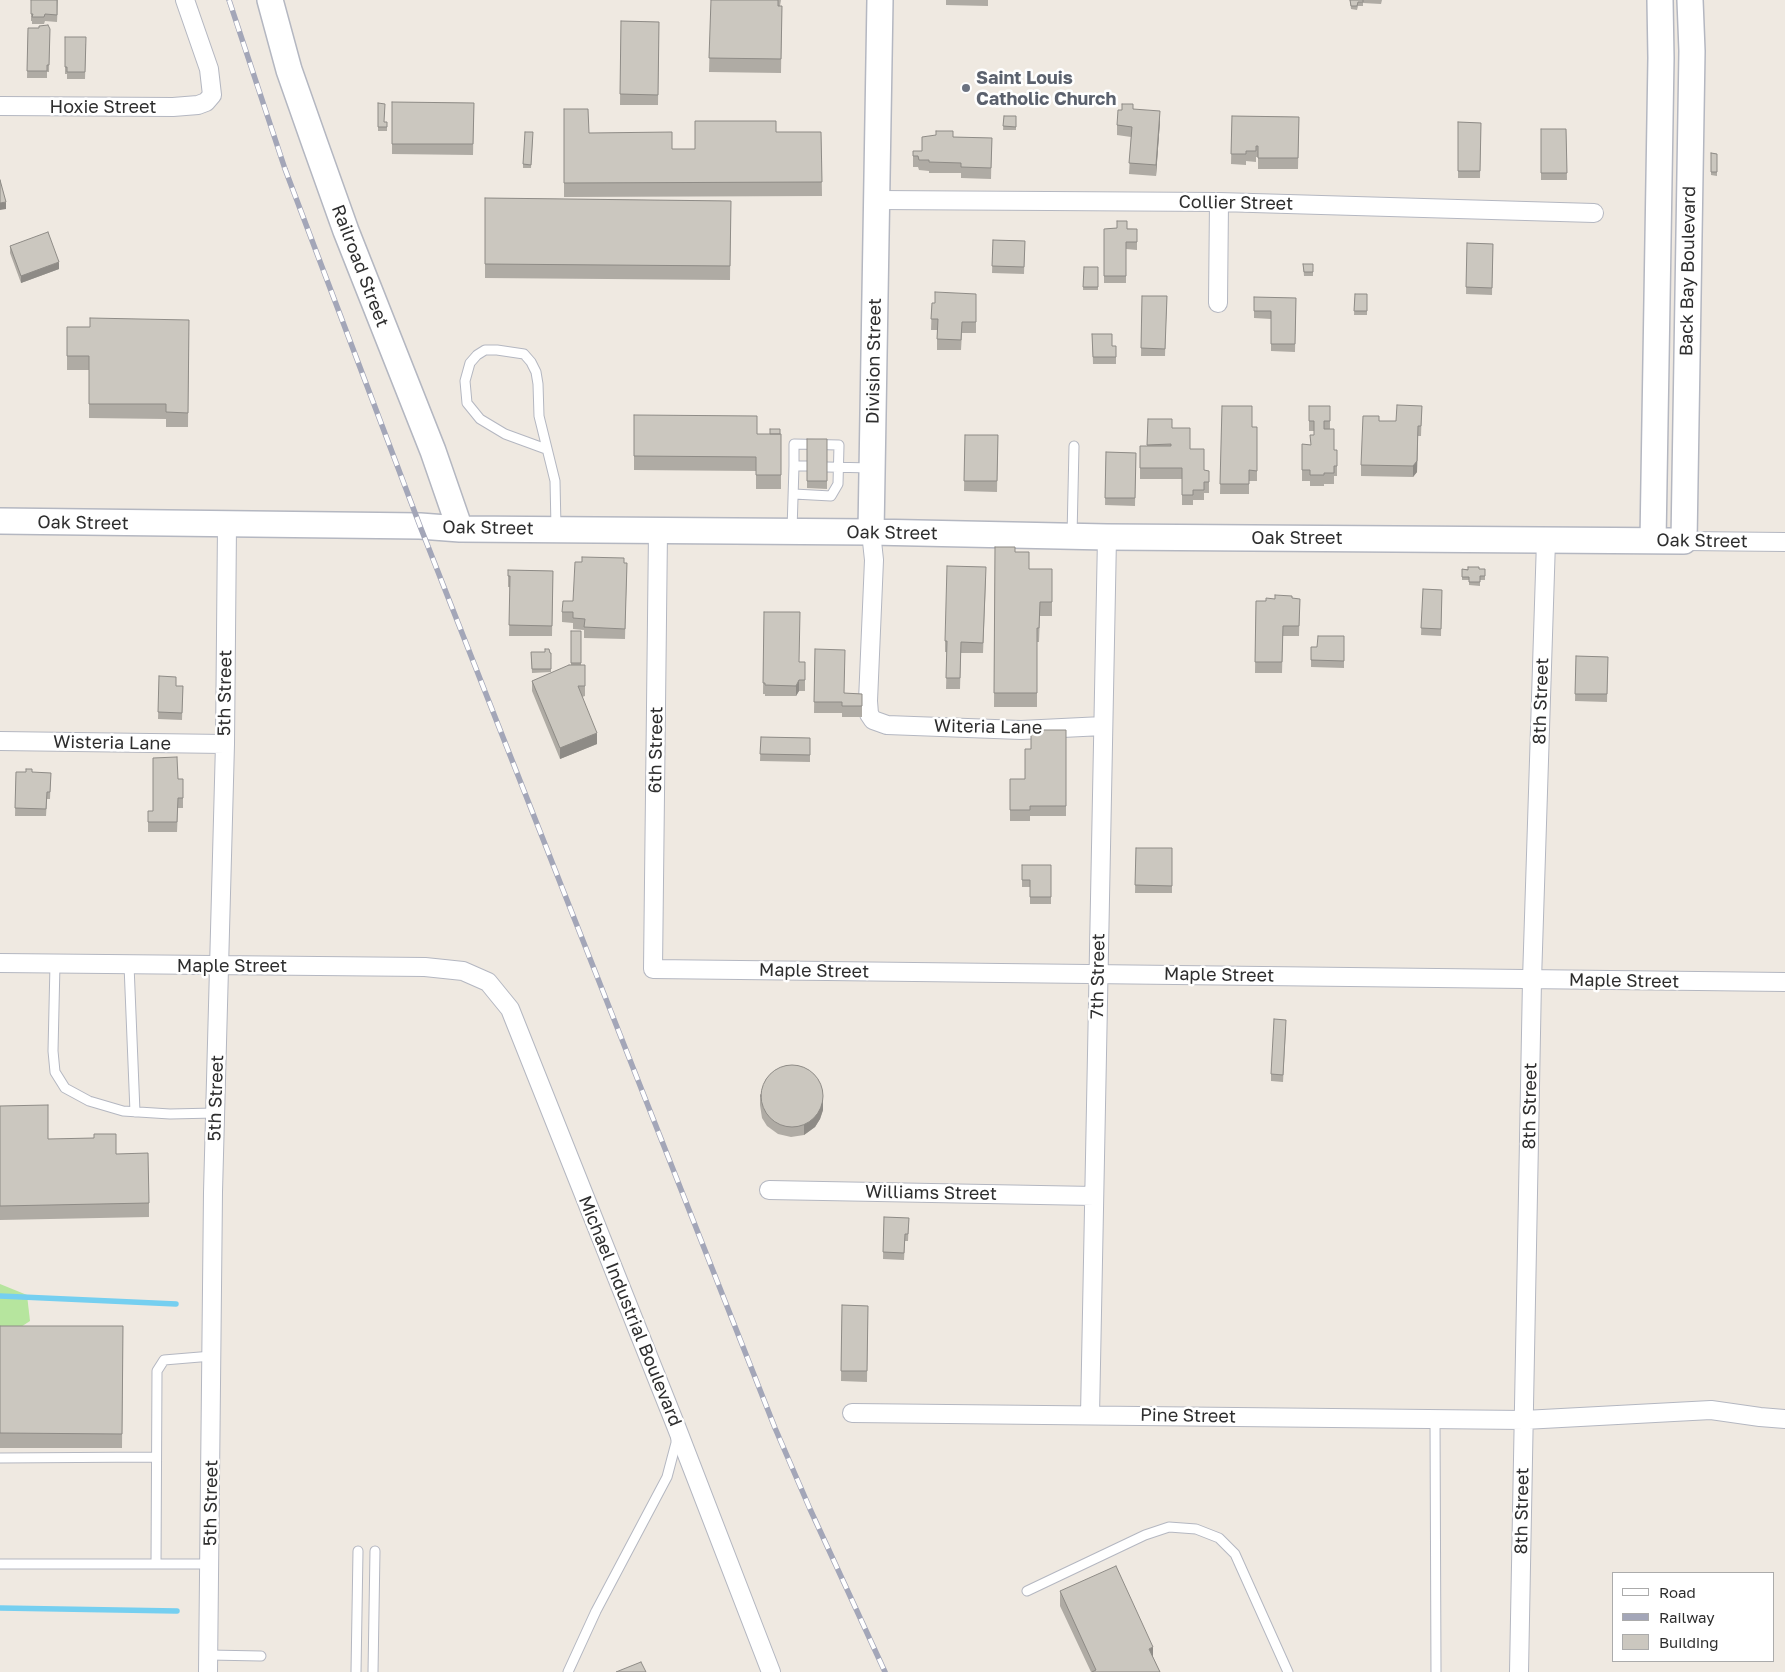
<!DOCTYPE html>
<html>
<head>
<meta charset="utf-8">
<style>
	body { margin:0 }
	#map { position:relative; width:1785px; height:1672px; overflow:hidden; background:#efe9e1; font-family:"Golos Text",sans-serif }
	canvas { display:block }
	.legend { position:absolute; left:1612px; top:1572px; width:162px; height:90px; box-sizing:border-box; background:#fff; border:1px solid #ababab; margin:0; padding:6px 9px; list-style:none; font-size:15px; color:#2e2e2e }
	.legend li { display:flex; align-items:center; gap:10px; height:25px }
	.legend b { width:25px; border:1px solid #ababab }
</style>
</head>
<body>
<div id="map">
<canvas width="1785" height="1672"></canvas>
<ul class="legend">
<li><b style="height:6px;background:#fff"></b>Road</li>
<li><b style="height:6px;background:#a3a6b8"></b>Railway</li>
<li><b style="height:14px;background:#cbc7bf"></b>Building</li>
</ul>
</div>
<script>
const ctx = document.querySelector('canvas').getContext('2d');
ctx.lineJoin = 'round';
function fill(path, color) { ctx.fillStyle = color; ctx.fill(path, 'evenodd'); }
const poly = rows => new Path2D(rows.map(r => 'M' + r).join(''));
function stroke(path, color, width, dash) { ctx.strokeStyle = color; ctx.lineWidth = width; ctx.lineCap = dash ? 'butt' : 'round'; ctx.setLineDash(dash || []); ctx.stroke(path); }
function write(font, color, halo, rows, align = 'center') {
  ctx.font = font + ' "Golos Text",sans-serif'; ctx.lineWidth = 5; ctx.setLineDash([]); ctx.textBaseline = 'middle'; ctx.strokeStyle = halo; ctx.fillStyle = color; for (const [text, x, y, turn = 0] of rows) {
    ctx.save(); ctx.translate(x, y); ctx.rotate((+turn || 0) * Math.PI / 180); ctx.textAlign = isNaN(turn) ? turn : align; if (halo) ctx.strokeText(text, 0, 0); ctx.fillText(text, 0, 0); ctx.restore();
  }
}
const green = poly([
	[0,1284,27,1295,30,1321,1,1340,0,1340]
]);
const stream = poly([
	[0,1296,176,1304],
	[0,1608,177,1611]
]);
const lane = poly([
	[546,449,505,434,480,419,467,403,465,381,470,363,477,355,485,350,497,350,524,354,531,362,536,372,538,384,539,416,555,481,556,527],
	[827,467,872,468],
	[794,494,831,496,838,484,839,445,794,444,794,466],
	[792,530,794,466,807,466],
	[1072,536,1074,446],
	[55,964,53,1051,55,1072,65,1088,89,1101,123,1111,170,1114,215,1113],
	[129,965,135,1112],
	[1435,1419,1436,1672],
	[0,1458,156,1457],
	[0,1564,156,1564,157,1371,164,1360,212,1356],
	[156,1564,210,1564],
	[1027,1591,1145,1535,1169,1527,1196,1529,1219,1538,1235,1554,1288,1672],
	[209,1655,261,1656],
	[356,1672,358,1551],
	[373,1672,375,1551],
	[568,1672,596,1611,667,1477,676,1443,676,1436]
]);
const street = poly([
	[0,106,173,107,198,105,206,102,212,95,209,69,185,0],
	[877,200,1219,202,1594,213],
	[1218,303,1219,202],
	[658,531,653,969,1785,982],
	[871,532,874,560,868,701,869,714,873,720,887,725,1021,730,1103,726],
	[1684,541,1785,542],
	[0,741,225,744],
	[0,963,425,967,463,971,488,982,510,1009,676,1426,771,1672],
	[769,1190,1094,1196],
	[852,1413,1524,1420,1711,1410,1760,1417,1785,1419],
	[1090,1415,1107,537],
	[208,1672,213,1192,225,744,227,525],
	[1519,1672,1532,980,1546,541]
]);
const secondary = poly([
	[270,0,289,70,315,144,346,231,433,451,460,529],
	[0,521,420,526,460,529,871,532,1107,537,1684,541,1692,51,1690,0],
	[871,532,880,0],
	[1653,541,1661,58,1660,0]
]);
const rail = poly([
	[229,0,285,169,420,526,563,890,775,1428,810,1509,885,1672]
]);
const wall = poly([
	[31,0,58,0,57,22,45,21,44,24,32,24,32,21,31,21],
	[711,0,781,0,780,6,782,6,781,73,709,72],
	[946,0,988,0,988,6,946,5],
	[1350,0,1382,0,1381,4,1363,3,1363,6,1358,6,1357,10,1351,9],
	[621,21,659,22,658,105,620,105],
	[28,28,50,29,49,72,47,72,47,78,27,78],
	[65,37,86,44,85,79,67,79,67,74,65,74],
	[392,102,474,103,473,155,392,154],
	[378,103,384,122,387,122,387,131,378,131],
	[564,109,589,133,672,149,695,149,776,132,821,132,822,196,564,197],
	[1133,109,1160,121,1156,176,1129,174,1131,137,1117,135,1117,125,1122,110],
	[1004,116,1016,116,1016,130,1003,130],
	[1232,116,1299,117,1298,169,1258,169,1258,157,1256,157,1256,162,1246,161,1246,165,1231,164],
	[1458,122,1481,123,1480,178,1458,178],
	[1541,129,1566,129,1567,180,1541,180],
	[533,136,531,168,523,168,523,164],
	[953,137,992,138,991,179,961,178,961,173,929,173,929,171,919,170,918,167,913,167,913,151,922,151],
	[1711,153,1717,154,1717,176,1711,175],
	[485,198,731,201,730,280,485,278],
	[1117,228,1137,229,1137,250,1126,249,1126,283,1104,283,1104,229],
	[993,240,1025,241,1024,274,992,273],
	[1467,243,1493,244,1492,295,1466,294],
	[10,246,59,269,21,283,10,253],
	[1303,264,1313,264,1313,276,1304,276],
	[1084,267,1098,267,1098,290,1083,290],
	[976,294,976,333,962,333,961,350,937,350,937,330,931,330,932,303,935,303],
	[1355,294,1367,294,1367,315,1354,315],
	[1142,296,1167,296,1165,356,1141,356],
	[1254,297,1296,298,1295,352,1271,351,1271,319,1254,318],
	[189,320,188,427,166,427,166,419,89,418,89,370,67,370,67,327,90,327],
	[1092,334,1112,346,1116,346,1116,364,1093,364],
	[1222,406,1252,427,1257,427,1257,481,1249,481,1249,494,1220,494],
	[1309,406,1330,406,1330,429,1334,450,1337,450,1337,476,1334,476,1334,484,1324,484,1324,486,1310,486,1310,481,1302,481,1302,444,1311,445,1314,435,1314,431,1309,431],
	[1422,406,1421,436,1418,436,1417,472,1413,477,1361,476,1361,465,1379,421,1396,421],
	[634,415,757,434,781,434,781,489,756,489,756,471,634,470],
	[1148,419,1172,428,1190,449,1204,470,1209,471,1209,493,1204,493,1204,500,1193,500,1193,505,1182,505,1182,479,1140,479,1140,446,1147,446],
	[965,435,998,435,997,492,964,491],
	[807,439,827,439,827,489,807,488],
	[1106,452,1136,453,1135,506,1105,505],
	[995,547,1015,552,1029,569,1052,569,1052,616,1040,616,1039,642,1037,642,1037,707,994,707],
	[624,563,627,563,625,639,584,638,584,630,573,629,573,623,562,622,562,612,573,601],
	[1462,569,1485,569,1485,580,1480,580,1480,586,1469,585,1469,580,1462,580],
	[508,570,553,571,552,636,509,636,510,587,508,587],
	[986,578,983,653,961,653,960,689,946,689,947,652,945,652,945,641],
	[1423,589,1442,590,1441,636,1421,635],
	[1275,599,1300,599,1299,636,1283,636,1282,673,1255,673,1256,601,1266,601],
	[764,612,799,662,805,662,805,691,799,691,796,696,765,696,765,694,763,694],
	[571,631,581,631,581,665,585,665,585,696,582,697,597,744,560,759,532,691,532,681,571,665],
	[1344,636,1344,668,1311,667,1311,647,1317,647],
	[815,649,844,693,862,694,862,717,842,717,842,713,814,713],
	[531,652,551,653,551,672,532,673],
	[1576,656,1608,657,1607,702,1575,701],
	[159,676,176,686,183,686,182,720,158,719],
	[1066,730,1066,816,1030,816,1030,821,1010,821,1010,779,1025,779,1031,749],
	[761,737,810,738,810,762,760,761],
	[16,772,51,773,50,799,47,799,46,816,15,816],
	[178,779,183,779,183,808,178,808,177,832,148,832,148,811,153,811],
	[1136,848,1172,848,1172,893,1135,893],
	[1022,865,1051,865,1051,904,1030,904,1030,887,1022,887],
	[1286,1027,1283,1082,1271,1081,1271,1074],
	[760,1094,823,1110,820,1119,815,1127,804,1135,791,1137,778,1134,767,1126,762,1118,760,1105],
	[0,1106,48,1139,149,1203,149,1217,0,1220],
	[884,1217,909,1218,908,1241,905,1241,904,1260,883,1259],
	[842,1305,868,1306,867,1382,841,1381],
	[0,1326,123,1326,122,1448,0,1448],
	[1060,1591,1153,1657,1160,1672,1091,1672,1060,1606]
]);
const shadedWall = poly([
	[1160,111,1160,121,1156,176,1156,165],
	[6,202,6,209,0,210,0,203],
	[59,262,59,269,21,283,21,276],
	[1418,426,1417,472,1413,477,1413,466],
	[799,680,799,691,796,696,796,686],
	[597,733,597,744,560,759,560,748],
	[823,1100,823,1110,820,1119,815,1127,804,1135,804,1124],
	[1153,1647,1153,1661,1149,1649]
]);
const building = poly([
	[31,0,57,0,57,15,45,14,44,17,32,17,33,14,31,14,31,0],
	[711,0,778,0,778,6,782,6,781,59,709,58,711,0],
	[1350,0,1363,0,1363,2,1358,2,1357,6,1351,6,1350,0],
	[621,21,659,22,658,95,620,94,621,21],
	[48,25,50,29,49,65,47,65,47,71,27,71,28,28,39,28,39,26,48,25],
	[65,37,86,37,85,72,67,72,67,67,65,67,65,37],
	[392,102,474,103,473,144,392,144,392,102],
	[378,103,385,104,384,122,387,122,387,127,378,127,378,103],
	[1122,104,1133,104,1133,109,1160,111,1156,165,1129,163,1132,127,1117,125,1118,110,1122,110,1122,104],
	[564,109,588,109,589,133,672,132,672,149,695,149,695,121,776,121,776,132,821,132,822,182,564,183,564,109],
	[1004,116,1016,116,1016,127,1003,126,1004,116],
	[1232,116,1299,117,1298,158,1258,158,1258,146,1256,146,1256,151,1246,151,1246,154,1231,154,1232,116],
	[1458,122,1481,123,1480,171,1458,171,1458,122],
	[1541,129,1566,129,1567,173,1541,173,1541,129],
	[936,131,953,131,953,137,992,138,991,168,961,167,961,163,929,162,929,160,919,160,918,156,913,156,913,151,922,151,922,137,936,135,936,131],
	[525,132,533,132,531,165,523,164,525,132],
	[1711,153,1717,154,1717,172,1711,172,1711,153],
	[0,180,6,202,0,203,0,180],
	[485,198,731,201,730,266,485,264,485,198],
	[1117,221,1127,221,1127,229,1137,229,1137,242,1126,242,1126,276,1104,276,1104,229,1117,228,1117,221],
	[48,232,59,262,21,276,10,246,48,232],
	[993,240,1025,241,1024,267,992,266,993,240],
	[1467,243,1493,244,1492,288,1466,287,1467,243],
	[1303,264,1313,264,1313,272,1304,272,1303,264],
	[1084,267,1098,267,1098,287,1083,287,1084,267],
	[935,292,976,294,976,322,962,322,961,340,937,339,938,319,931,319,932,303,935,303,935,292],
	[1355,294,1367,294,1367,311,1354,311,1355,294],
	[1142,296,1167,296,1165,349,1141,348,1142,296],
	[1254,297,1296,298,1295,344,1271,344,1271,311,1254,311,1254,297],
	[90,318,189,320,188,413,166,412,166,404,89,404,89,356,67,356,67,327,90,327,90,318],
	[1092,334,1112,334,1112,346,1116,346,1116,357,1093,357,1092,334],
	[1397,405,1422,406,1421,426,1418,426,1417,461,1413,466,1361,465,1363,416,1379,416,1379,421,1396,421,1397,405],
	[1222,406,1252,406,1252,427,1257,427,1257,471,1249,470,1249,484,1220,484,1222,406],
	[1309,406,1330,406,1330,421,1324,421,1324,429,1334,429,1334,450,1337,450,1337,466,1334,466,1334,473,1324,473,1324,475,1310,475,1310,470,1302,470,1302,444,1311,445,1310,435,1314,435,1314,421,1309,421,1309,406],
	[634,415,757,416,757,434,781,434,781,475,756,475,756,457,634,456,634,415],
	[1148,419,1172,419,1172,428,1190,428,1190,449,1204,449,1204,470,1209,471,1209,482,1204,482,1204,490,1193,490,1193,495,1182,495,1182,468,1140,468,1140,446,1171,446,1171,444,1147,445,1148,419],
	[770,429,780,429,780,434,770,434,770,429],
	[965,435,998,435,997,481,964,481,965,435],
	[807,439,827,439,827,481,807,481,807,439],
	[1106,452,1136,453,1135,498,1105,498,1106,452],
	[995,547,1015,547,1015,552,1029,552,1029,569,1052,569,1052,602,1040,602,1039,628,1037,628,1037,693,994,693,995,547],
	[582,557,624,558,624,563,627,563,625,629,584,627,585,619,573,618,573,612,562,612,563,601,573,601,575,562,582,562,582,557],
	[947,566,986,567,983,643,961,642,960,678,946,678,947,641,945,641,947,566],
	[1468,567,1479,567,1479,569,1485,569,1485,576,1480,576,1480,582,1469,582,1469,577,1462,577,1462,569,1468,570,1468,567],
	[508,570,553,571,552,626,509,625,510,576,508,576,508,570],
	[1423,589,1442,590,1441,629,1421,628,1423,589],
	[1275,595,1292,596,1292,598,1300,599,1299,626,1283,626,1282,662,1255,662,1256,601,1266,601,1266,598,1275,599,1275,595],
	[764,612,800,612,799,662,805,662,805,680,799,680,796,686,765,685,765,683,763,683,764,612],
	[571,631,581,631,581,663,571,663,571,631],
	[1318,636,1344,636,1344,661,1311,660,1311,647,1317,647,1318,636],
	[545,649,549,649,550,653,551,653,551,669,532,669,531,652,545,652,545,649],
	[815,649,845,650,844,693,862,694,862,706,842,706,842,702,814,702,815,649],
	[1576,656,1608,657,1607,694,1575,694,1576,656],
	[569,665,585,665,585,686,578,686,597,733,560,748,532,681,569,665],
	[159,676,176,677,176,686,183,686,182,713,158,712,159,676],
	[1031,730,1066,730,1066,806,1030,806,1030,810,1010,810,1010,779,1025,779,1025,749,1031,749,1031,730],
	[761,737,810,738,810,755,760,754,761,737],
	[177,757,178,779,183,779,183,798,178,798,177,822,148,822,148,811,153,811,153,758,177,757],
	[26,769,32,769,32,772,51,773,50,792,47,792,46,809,15,808,16,772,26,772,26,769],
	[1136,848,1172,848,1172,886,1135,885,1136,848],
	[1022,865,1051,865,1051,897,1030,897,1030,880,1022,880,1022,865],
	[1274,1019,1286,1020,1283,1075,1271,1074,1274,1019],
	'761 1096a31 31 0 1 1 62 0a31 31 0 1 1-62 0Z',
	[48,1105,48,1139,94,1138,94,1134,116,1134,116,1154,148,1153,149,1203,0,1206,0,1106,48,1105],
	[884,1217,909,1218,908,1234,905,1234,904,1253,883,1252,884,1217],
	[842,1305,868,1306,867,1371,841,1371,842,1305],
	[0,1326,123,1326,122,1434,0,1433,0,1326],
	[1116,1566,1153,1647,1149,1649,1160,1672,1092,1672,1096,1670,1060,1591,1116,1566],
	[641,1662,646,1672,616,1672,641,1662]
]);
const markers = [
	[966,88,5,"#6b7280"]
];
const worshipNames = [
	["Saint Louis",976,78],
	["Catholic Church",976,99]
];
const streetNames = [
	["Hoxie Street",103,107],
	["Collier Street",1236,203,1],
	["Railroad Street",360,266,69],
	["Back Bay Boulevard",1688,271,-89],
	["Division Street",874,361,-89],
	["Oak Street",83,523,1],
	["Oak Street",488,528,1],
	["Oak Street",892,533,1],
	["Oak Street",1297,538],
	["Oak Street",1702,541,1],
	["5th Street",225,693,-89],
	["8th Street",1541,701,-88],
	["Witeria Lane",988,727,1],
	["Wisteria Lane",112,743,1],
	["6th Street",656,750,-89],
	["Maple Street",232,966],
	["Maple Street",814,971,1],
	["Maple Street",1219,975,1],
	["7th Street",1098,976,-89],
	["Maple Street",1624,981,1],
	["5th Street",216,1098,-88],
	["8th Street",1530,1106,-89],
	["Williams Street",931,1193,1],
	["Michael Industrial Boulevard",630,1311,68],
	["Pine Street",1188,1416,1],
	["5th Street",211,1503,-89],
	["8th Street",1522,1511,-89]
];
fill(green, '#b6e59e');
stroke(stream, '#75cff0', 5.5);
stroke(lane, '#b4b7c1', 11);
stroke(street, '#b4b7c1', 20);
stroke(secondary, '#b4b7c1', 28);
stroke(lane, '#fff', 9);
stroke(street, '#fff', 18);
stroke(secondary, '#fff', 25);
stroke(rail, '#a3a6b8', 5.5);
stroke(rail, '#fff', 4, [11]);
fill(wall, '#afaba4');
fill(shadedWall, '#8e8b86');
fill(building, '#cbc7bf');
stroke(building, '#8e8b86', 1);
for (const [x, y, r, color] of markers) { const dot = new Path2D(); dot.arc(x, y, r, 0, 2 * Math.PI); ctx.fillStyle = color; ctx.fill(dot); stroke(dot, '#fff', 2); }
write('bold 18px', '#5b616d', '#fff', worshipNames, 'left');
write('18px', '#2e2e2e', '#fff', streetNames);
</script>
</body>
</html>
